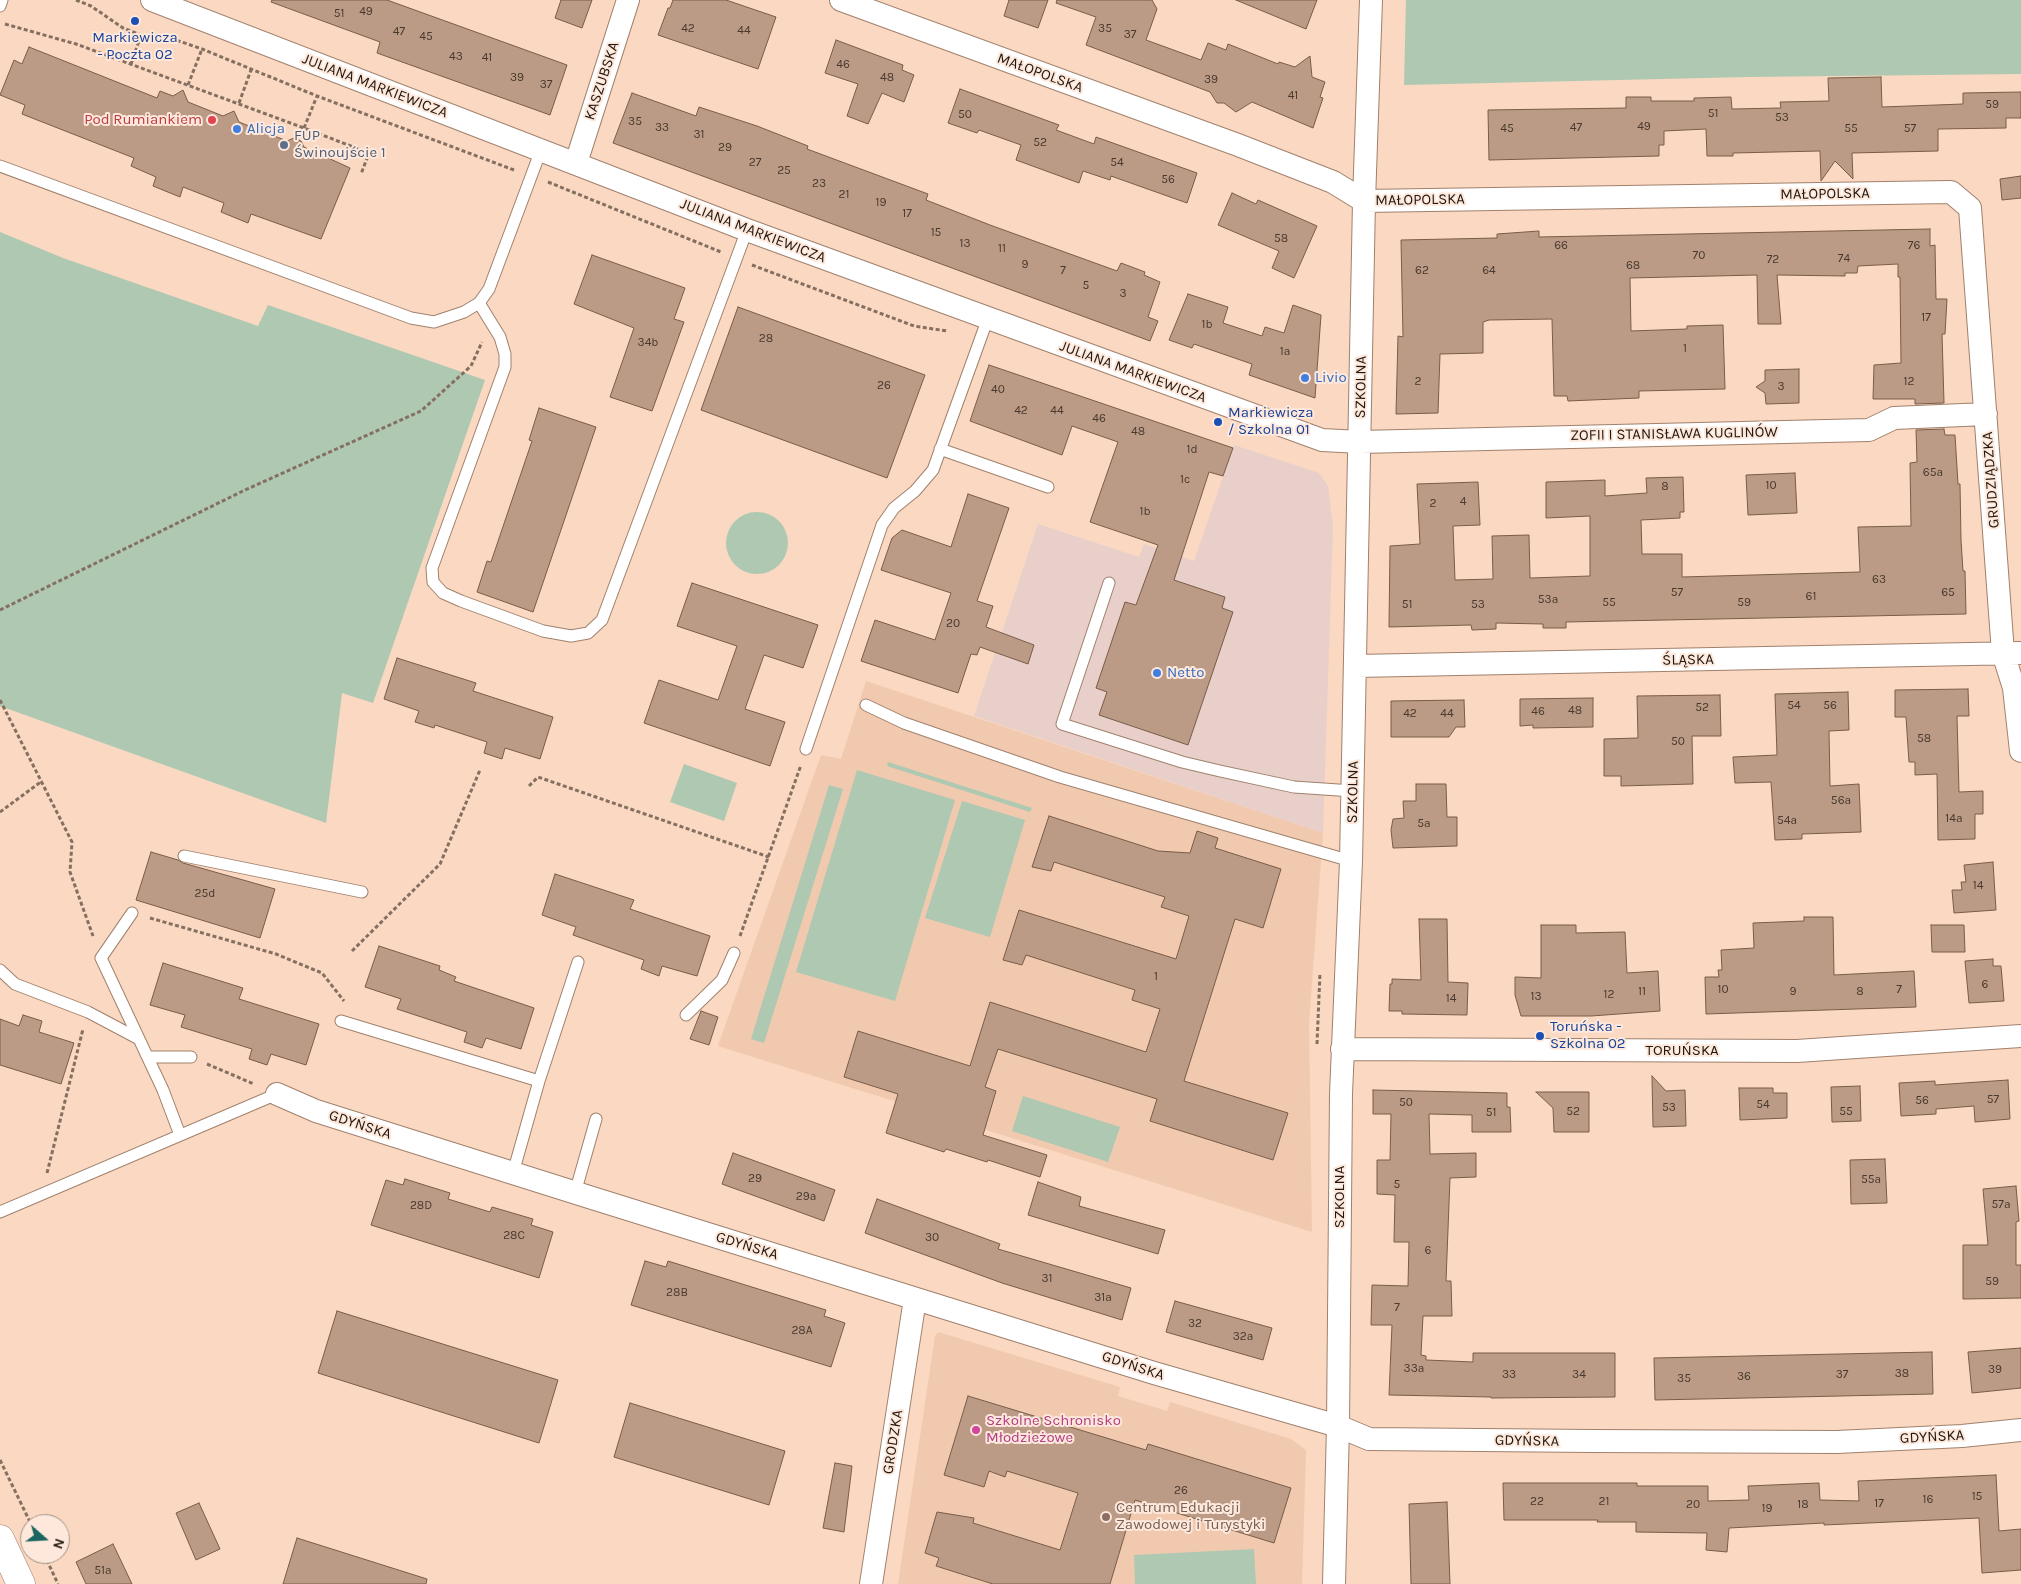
<!DOCTYPE html>
<html>
<head>
<meta charset="utf-8">
<style>
	body { margin:0 }
	#map { position:relative; width:2021px; height:1584px; overflow:hidden; background:#fad8c1; font-family:Karla,sans-serif }
	canvas { display:block }
	.north { position:absolute; left:20px; top:1514px; width:50px; height:50px; box-sizing:border-box; background:#fde8db; border:1px solid #a59489; border-radius:50%; rotate:109deg; font-size:14px; font-weight:700; line-height:20px; text-align:center; color:#22170f }
	.north::after { content:''; display:block; margin:auto; width:18px; height:22px; background:#196560; clip-path:polygon(50% 0,100% 100%,50% 72%,0 100%) }
</style>
</head>
<body>
<div id="map">
<canvas width="2021" height="1584"></canvas>
<div class="north">N</div>
</div>
<script>
const ctx = document.querySelector('canvas').getContext('2d');
ctx.lineJoin = 'round';
function fill(path, color) { ctx.fillStyle = color; ctx.fill(path, 'evenodd'); }
const poly = rows => new Path2D(rows.map(r => 'M' + r).join(''));
function stroke(path, color, width, dash) { ctx.strokeStyle = color; ctx.lineWidth = width; ctx.lineCap = dash ? 'butt' : 'round'; ctx.setLineDash(dash || []); ctx.stroke(path); }
function write(font, color, halo, rows, align = 'center') {
  ctx.font = font + ' Karla,sans-serif'; ctx.lineWidth = 4; ctx.setLineDash([]); ctx.textBaseline = 'middle'; ctx.strokeStyle = halo; ctx.fillStyle = color; for (const [text, x, y, turn = 0] of rows) {
    ctx.save(); ctx.translate(x, y); ctx.rotate((+turn || 0) * Math.PI / 180); ctx.textAlign = isNaN(turn) ? turn : align; if (halo) ctx.strokeText(text, 0, 0); ctx.fillText(text, 0, 0); ctx.restore();
  }
}
const commercial = poly([
	[1234,445,1319,473,1328,486,1333,526,1323,833,974,716,1038,524,1139,557,1144,544,1194,561]
]);
const built = poly([
	[866,681,1323,833,1309,1024,1312,1232,718,1046,821,755,841,759],
	[938,1332,1120,1387,1118,1396,1167,1411,1170,1402,1291,1439,1306,1450,1302,1584,898,1584,935,1336]
]);
const green = poly([
	[1406,0,2021,0,2021,74,1747,77,1404,85],
	[0,232,63,258,258,326,268,305,485,380,373,703,342,693,326,823,0,706],
	'726 543a31 31 0 1 1 62 0a31 31 0 1 1-62 0Z',
	[888,762,941,779,1032,808,1030,812,887,766],
	[684,764,737,783,724,821,670,802],
	[857,770,955,800,895,1001,796,972],
	[829,785,843,789,764,1043,751,1039],
	[962,801,1025,820,990,937,925,918],
	[1023,1096,1120,1127,1108,1162,1012,1131],
	[1254,1549,1256,1584,1135,1584,1134,1555]
]);
const building = poly([
	[272,0,387,0,567,65,550,115,377,53,380,42,271,2,272,0],
	[561,0,592,0,582,28,555,18,561,0],
	[673,0,726,0,776,17,758,69,658,35,668,8,670,8,673,0],
	[1009,0,1048,0,1038,28,1004,16,1009,0],
	[1057,0,1152,0,1157,9,1146,40,1201,60,1208,43,1226,50,1228,44,1278,64,1279,62,1295,67,1310,56,1312,77,1325,82,1320,97,1323,98,1313,128,1252,102,1236,112,1224,103,1217,103,1210,92,1086,45,1096,17,1056,3,1057,0],
	[1236,0,1317,0,1306,29,1236,0],
	[836,40,903,65,902,70,914,75,904,102,882,93,868,124,847,116,858,84,825,73,836,40],
	[29,47,157,98,160,91,173,96,183,90,188,102,223,116,234,111,239,122,287,141,294,138,301,141,304,147,350,168,321,239,251,214,248,223,221,212,224,203,183,187,180,197,153,186,156,177,131,166,134,158,22,114,25,105,0,95,14,60,22,64,29,47],
	[1881,77,1882,107,1963,104,1963,93,2021,92,2021,118,2006,118,2006,128,1938,129,1938,151,1852,153,1853,179,1835,161,1821,181,1820,151,1733,153,1733,156,1707,156,1706,129,1664,131,1664,145,1659,145,1659,156,1489,160,1488,110,1626,108,1626,97,1651,97,1651,101,1694,101,1694,98,1731,97,1732,109,1781,108,1780,102,1829,101,1828,78,1881,77],
	[960,89,1059,125,1056,130,1094,144,1096,137,1197,173,1187,203,1111,176,1110,180,1083,171,1079,183,1016,160,1021,145,979,130,977,133,948,123,960,89],
	[632,93,696,116,699,107,757,126,808,146,807,149,928,194,926,200,990,225,1117,271,1121,263,1145,272,1144,275,1160,282,1148,317,1158,321,1150,341,613,143,632,93],
	[2021,176,2021,198,2002,200,2000,179,2021,176],
	[1232,193,1256,204,1258,200,1317,226,1294,278,1272,268,1279,251,1218,225,1232,193],
	[1930,229,1930,246,1935,245,1936,299,1947,299,1945,334,1942,334,1944,403,1915,404,1915,399,1873,399,1874,365,1901,363,1900,277,1898,277,1898,264,1858,266,1857,273,1845,273,1845,276,1777,275,1781,324,1758,324,1757,275,1630,278,1631,331,1687,329,1687,326,1723,325,1725,389,1639,391,1639,398,1568,401,1567,396,1554,396,1552,319,1489,320,1483,322,1483,353,1440,354,1438,413,1396,414,1398,336,1403,337,1401,240,1497,238,1497,234,1539,231,1539,237,1930,229],
	[592,255,685,288,674,319,684,322,652,411,610,397,634,328,574,304,592,255],
	[1188,294,1228,307,1223,323,1262,336,1265,327,1284,333,1293,305,1321,315,1315,398,1249,375,1252,364,1194,344,1192,348,1169,340,1188,294],
	[738,307,925,375,887,478,701,410,738,307],
	[989,365,1233,448,1223,476,1209,472,1174,580,1225,597,1222,608,1233,612,1188,745,1099,715,1107,692,1096,688,1125,602,1136,605,1158,545,1090,522,1118,442,1072,426,1062,455,970,421,989,365],
	[1799,369,1799,403,1766,404,1765,393,1756,387,1765,381,1765,370,1799,369],
	[539,408,596,427,533,612,477,592,487,561,491,562,532,441,529,440,539,408],
	[1944,429,1945,435,1955,435,1958,484,1960,484,1961,540,1963,571,1965,571,1966,614,1566,622,1566,628,1543,628,1543,624,1496,623,1496,629,1472,630,1471,625,1389,627,1390,546,1420,544,1417,484,1478,482,1480,525,1453,526,1455,580,1493,579,1492,536,1529,535,1530,578,1590,576,1590,516,1546,518,1546,482,1605,480,1605,496,1647,493,1646,478,1683,477,1684,512,1680,512,1680,518,1641,520,1642,554,1682,554,1682,577,1860,572,1858,527,1911,526,1910,463,1917,462,1916,430,1944,429],
	[1795,473,1797,513,1748,515,1746,475,1795,473],
	[968,494,1009,508,977,601,993,606,986,627,1034,645,1028,664,980,647,977,655,971,654,958,693,861,661,875,620,935,640,951,593,881,570,892,538,902,530,951,547,968,494],
	[692,583,818,625,803,668,764,655,745,709,785,722,770,766,644,723,659,680,718,700,737,646,677,626,692,583],
	[397,658,476,683,473,691,553,717,540,759,505,748,502,759,484,753,487,742,435,725,434,728,415,722,419,711,384,699,397,658],
	[1968,689,1969,716,1957,716,1959,792,1983,791,1983,814,1975,814,1975,839,1938,840,1937,774,1915,775,1915,762,1909,762,1906,717,1895,717,1895,690,1968,689],
	[1848,692,1849,730,1829,731,1830,786,1859,784,1861,832,1802,834,1802,839,1775,840,1771,782,1735,783,1733,757,1777,755,1775,694,1848,692],
	[1720,695,1721,736,1692,736,1693,784,1621,786,1621,776,1604,776,1604,739,1638,738,1637,696,1720,695],
	[1593,698,1593,727,1533,728,1533,725,1520,726,1520,699,1593,698],
	[1464,700,1465,727,1456,727,1449,737,1391,737,1391,701,1464,700],
	[1416,784,1446,784,1447,817,1457,817,1457,846,1393,848,1391,830,1393,819,1404,818,1403,801,1416,801,1416,784],
	[1049,816,1158,851,1190,853,1197,831,1218,838,1215,848,1281,869,1263,928,1235,919,1184,1081,1288,1113,1273,1160,1150,1121,1157,1099,998,1049,985,1087,996,1091,983,1135,1047,1155,1040,1177,988,1160,987,1162,946,1149,944,1152,886,1133,898,1094,844,1077,858,1031,970,1066,990,1002,1146,1052,1160,1009,1132,1000,1135,990,1026,955,1022,965,1003,960,1019,910,1176,959,1189,916,1161,907,1165,897,1054,862,1051,871,1032,867,1049,816],
	[151,852,178,860,183,863,275,889,260,938,136,900,151,852],
	[1993,862,1996,910,1954,913,1952,890,1962,890,1961,882,1966,882,1964,865,1993,862],
	[555,874,634,900,630,909,710,936,697,976,662,966,659,976,641,969,644,960,573,935,576,927,542,915,555,874],
	[1804,917,1833,917,1834,975,1914,971,1916,1007,1706,1014,1705,977,1719,977,1718,970,1722,970,1721,950,1754,948,1753,923,1804,921,1804,917],
	[1419,919,1447,919,1448,982,1468,983,1467,1015,1402,1014,1402,1011,1389,1011,1390,984,1392,984,1392,979,1421,980,1419,919],
	[1541,925,1576,925,1576,933,1625,932,1627,973,1658,971,1660,1011,1591,1016,1521,1016,1515,995,1515,977,1541,978,1541,925],
	[1931,925,1964,925,1965,952,1932,952,1931,925],
	[379,946,440,966,439,970,456,977,454,981,534,1008,521,1049,486,1038,482,1048,464,1042,467,1032,397,1009,401,999,365,987,379,946],
	[1993,959,1993,966,2001,966,2004,1001,1969,1003,1965,961,1993,959],
	[163,963,243,988,239,999,319,1024,306,1065,271,1054,267,1065,249,1059,252,1049,181,1027,185,1015,150,1005,163,963],
	[701,1011,718,1017,709,1045,690,1039,701,1011],
	[23,1015,42,1021,39,1032,74,1043,61,1084,0,1065,0,1019,19,1026,23,1015],
	[1652,1076,1666,1091,1685,1090,1686,1126,1653,1127,1652,1076],
	[2008,1080,2010,1119,1975,1122,1974,1106,1936,1109,1936,1114,1901,1116,1899,1083,1935,1081,1935,1085,2008,1080],
	[1860,1086,1861,1121,1832,1122,1831,1087,1860,1086],
	[1739,1088,1773,1088,1773,1093,1787,1093,1787,1118,1740,1120,1739,1088],
	[1373,1090,1507,1093,1507,1107,1510,1107,1511,1132,1472,1132,1472,1115,1429,1114,1430,1154,1476,1153,1476,1177,1450,1178,1446,1281,1451,1281,1452,1316,1423,1316,1421,1355,1426,1356,1426,1360,1473,1362,1473,1353,1615,1353,1615,1397,1491,1398,1491,1397,1389,1395,1392,1325,1371,1325,1372,1285,1408,1286,1409,1242,1394,1242,1395,1195,1377,1194,1377,1160,1390,1160,1391,1114,1373,1114,1373,1090],
	[1536,1092,1589,1092,1589,1132,1554,1132,1553,1108,1536,1092],
	[733,1153,835,1190,824,1221,722,1184,733,1153],
	[1885,1159,1887,1203,1851,1204,1850,1160,1885,1159],
	[405,1179,450,1193,448,1199,490,1212,492,1207,533,1219,531,1225,553,1232,539,1278,371,1225,386,1180,403,1185,405,1179],
	[1038,1182,1081,1197,1079,1206,1165,1230,1158,1254,1028,1215,1038,1182],
	[2016,1186,2019,1221,2016,1222,2016,1265,2021,1265,2021,1298,1963,1299,1963,1245,1988,1245,1983,1189,2016,1186],
	[877,1199,1000,1244,998,1249,1131,1288,1122,1320,1002,1283,865,1233,877,1199],
	[645,1261,666,1267,668,1261,826,1310,824,1316,845,1323,831,1367,631,1305,645,1261],
	[1175,1301,1272,1328,1263,1360,1166,1332,1175,1301],
	[337,1311,558,1380,539,1443,318,1373,337,1311],
	[2021,1348,2021,1388,1972,1393,1968,1352,2021,1348],
	[1932,1352,1933,1394,1655,1400,1654,1358,1932,1352],
	[968,1396,1146,1450,1148,1444,1291,1488,1274,1543,1135,1500,1110,1584,993,1584,936,1566,939,1558,925,1553,937,1512,974,1518,973,1523,1060,1550,1078,1493,1007,1471,1005,1477,989,1471,984,1487,944,1475,968,1396],
	[630,1403,785,1451,769,1505,614,1457,630,1403],
	[835,1463,852,1466,844,1532,823,1528,835,1463],
	[1996,1475,1999,1531,2021,1529,2021,1570,1982,1573,1979,1518,1824,1525,1824,1523,1729,1528,1727,1552,1706,1550,1707,1533,1636,1532,1636,1522,1597,1522,1598,1520,1504,1520,1503,1483,1637,1483,1637,1486,1708,1486,1708,1501,1749,1500,1748,1486,1819,1483,1820,1500,1859,1501,1858,1481,1996,1475],
	[1447,1502,1450,1584,1411,1584,1409,1504,1447,1502],
	[199,1503,220,1549,196,1560,176,1513,199,1503],
	[297,1538,427,1579,426,1584,283,1584,297,1538],
	[113,1544,132,1584,86,1584,76,1562,113,1544]
]);
const path = poly([
	[76,0,91,6,123,28,141,35,170,38,202,49,317,96,514,170],
	[5,24,76,44,304,128,369,153,361,174],
	[131,64,141,35],
	[188,85,202,49],
	[239,103,251,70],
	[304,128,317,96],
	[548,182,721,252],
	[752,265,914,326,947,331],
	[0,610,245,490,421,411,471,366,482,342],
	[0,700,72,842,70,872,93,936],
	[529,786,538,777,769,857],
	[0,812,42,781],
	[150,918,276,954,322,973,344,1001],
	[740,936,801,765],
	[352,951,440,864,480,770],
	[1317,1044,1320,973],
	[207,1064,254,1084],
	[47,1173,83,1029],
	[0,1460,31,1524],
	[44,1554,58,1584]
]);
const lane = poly([
	[0,6,2,0],
	[0,166,411,318,434,322,464,312,479,303,489,289,541,150],
	[479,303,500,337,505,354,505,367,432,568,433,582,443,593,461,601,543,631,571,636,588,633,602,620,747,230],
	[940,449,1048,487],
	[1109,583,1062,724,1182,762,1220,771,1294,787,1353,791],
	[866,705,904,723,1060,777,1351,861],
	[806,749,882,525,894,508,915,491,933,470,988,318],
	[184,856,362,892],
	[132,913,101,958,163,1090,180,1135],
	[0,970,15,984,88,1012,139,1039],
	[686,1015,722,980,734,953],
	[341,1021,539,1081],
	[148,1057,191,1057],
	[513,1173,539,1081,578,962],
	[575,1193,596,1119],
	[0,1212,277,1094]
]);
const street = poly([
	[152,0,747,230,1322,440,1360,442,1869,430,1894,418,1986,414],
	[841,0,1238,145,1333,182,1364,201,1951,192,1970,208,2003,653,2014,688,2021,751],
	[576,163,628,0],
	[1356,666,2021,653],
	[1342,1049,1797,1051,2021,1036],
	[277,1094,316,1111,589,1197,1154,1373,1338,1426,1369,1439,1592,1441,1837,1442,1962,1436,2021,1430],
	[871,1584,915,1299],
	[1334,1584,1338,1426,1341,1094,1351,861,1364,201,1371,0]
]);
const secondary = poly([
	[0,1539,21,1584]
]);
const markers = [
	[135,21,5,"#1a4fb4"],
	[212,120,5,"#e0444e"],
	[237,129,5,"#3f7fe0"],
	[284,145,5,"#5c6f8a"],
	[1305,378,5,"#3f7fe0"],
	[1218,422,5,"#1a4fb4"],
	[1157,673,5,"#3f7fe0"],
	[1540,1036,5,"#1a4fb4"],
	[976,1430,5,"#d1479c"],
	[1106,1517,5,"#8d6e63"]
];
const numberNames = [
	["49",366,12],
	["51",339,14],
	["42",688,29],
	["35",1105,29],
	["44",744,31],
	["47",399,32],
	["37",1130,35],
	["45",426,37],
	["43",456,57],
	["41",487,58],
	["46",843,65],
	["39",517,78],
	["48",887,78],
	["39",1211,80],
	["37",546,85],
	["41",1293,96],
	["59",1992,105],
	["51",1713,114],
	["50",965,115],
	["53",1782,118],
	["35",635,122],
	["49",1644,127],
	["33",662,128],
	["47",1576,128],
	["45",1507,129],
	["55",1851,129],
	["57",1910,129],
	["31",699,135],
	["52",1040,143],
	["29",725,148],
	["27",755,163],
	["54",1117,163],
	["25",784,171],
	["56",1168,180],
	["23",819,184],
	["21",844,195],
	["19",881,203],
	["17",907,214],
	["15",936,233],
	["58",1281,239],
	["13",965,244],
	["66",1561,246],
	["76",1914,246],
	["11",1002,249],
	["70",1699,256],
	["74",1844,259],
	["72",1773,260],
	["9",1025,265],
	["68",1633,266],
	["7",1063,271],
	["62",1422,271],
	["64",1489,271],
	["5",1086,286],
	["3",1123,294],
	["17",1926,318],
	["1b",1207,325],
	["28",766,339],
	["34b",648,343],
	["1",1685,349],
	["1a",1285,352],
	["2",1418,382],
	["12",1909,382],
	["26",884,386],
	["3",1781,387],
	["40",998,390],
	["42",1021,411],
	["44",1057,411],
	["46",1099,419],
	["48",1138,432],
	["1d",1192,450],
	["65a",1933,473],
	["1c",1185,480],
	["10",1771,486],
	["8",1665,487],
	["4",1463,502],
	["2",1433,504],
	["1b",1145,512],
	["63",1879,580],
	["57",1677,593],
	["65",1948,593],
	["61",1811,597],
	["53a",1548,600],
	["55",1609,603],
	["59",1744,603],
	["51",1407,605],
	["53",1478,605],
	["20",953,624],
	["54",1794,706],
	["56",1830,706],
	["52",1702,708],
	["48",1575,711],
	["46",1538,712],
	["42",1410,714],
	["44",1447,714],
	["58",1924,739],
	["50",1678,742],
	["56a",1841,801],
	["14a",1954,819],
	["54a",1787,821],
	["5a",1424,824],
	["14",1978,886],
	["25d",205,894],
	["1",1156,977],
	["6",1985,985],
	["10",1723,990],
	["7",1899,990],
	["11",1642,992],
	["9",1793,992],
	["8",1860,992],
	["12",1609,995],
	["13",1536,997],
	["14",1451,999],
	["57",1993,1100],
	["56",1922,1101],
	["50",1406,1103],
	["54",1763,1105],
	["53",1669,1108],
	["52",1573,1112],
	["55",1846,1112],
	["51",1491,1113],
	["29",755,1179],
	["55a",1871,1180],
	["5",1397,1185],
	["29a",806,1197],
	["57a",2001,1205],
	["28D",421,1206],
	["28C",514,1236],
	["30",932,1238],
	["6",1428,1251],
	["31",1047,1279],
	["59",1992,1282],
	["28B",677,1293],
	["31a",1103,1298],
	["7",1397,1308],
	["32",1195,1324],
	["28A",802,1331],
	["32a",1243,1337],
	["33a",1414,1369],
	["39",1995,1370],
	["38",1902,1374],
	["33",1509,1375],
	["34",1579,1375],
	["37",1842,1375],
	["36",1744,1377],
	["35",1684,1379],
	["26",1181,1491],
	["15",1977,1497],
	["16",1928,1500],
	["22",1537,1502],
	["21",1604,1502],
	["17",1879,1504],
	["20",1693,1505],
	["18",1803,1505],
	["19",1767,1509],
	["51a",103,1571]
];
const transitNames = [
	["Markiewicza",135,38,"center"],
	["- Poczta 02",135,55,"center"],
	["Markiewicza",1228,413],
	["/ Szkolna 01",1228,430],
	["Toruńska -",1550,1027],
	["Szkolna 02",1550,1044]
];
const streetNames = [
	["MAŁOPOLSKA",1040,73,20],
	["KASZUBSKA",602,81,-72],
	["JULIANA MARKIEWICZA",375,86,21],
	["MAŁOPOLSKA",1825,194,-1],
	["MAŁOPOLSKA",1420,200,-1],
	["JULIANA MARKIEWICZA",753,231,21],
	["JULIANA MARKIEWICZA",1133,372,20],
	["SZKOLNA",1361,387,-89],
	["ZOFII I STANISŁAWA KUGLINÓW",1674,434,-1],
	["GRUDZIĄDZKA",1991,480,-94],
	["ŚLĄSKA",1688,660,-1],
	["SZKOLNA",1353,792,-89],
	["TORUŃSKA",1682,1051],
	["GDYŃSKA",360,1125,18],
	["SZKOLNA",1340,1197,-90],
	["GDYŃSKA",747,1246,17],
	["GDYŃSKA",1133,1366,18],
	["GDYŃSKA",1932,1437,-3],
	["GDYŃSKA",1527,1441,1],
	["GRODZKA",893,1442,-81]
];
const healthNames = [
	["Pod Rumiankiem",202,120]
];
const shopNames = [
	["Alicja",247,129],
	["Livio",1315,378],
	["Netto",1167,673]
];
const serviceNames = [
	["FUP",294,136],
	["Świnoujście 1",294,153]
];
const hotelNames = [
	["Szkolne Schronisko",986,1421],
	["Młodzieżowe",986,1438]
];
const educationNames = [
	["Centrum Edukacji",1116,1508],
	["Zawodowej i Turystyki",1116,1525]
];
fill(commercial, '#e9cfc9');
fill(built, '#f1c9af');
fill(green, '#aec8b2');
fill(building, '#bb9b86');
stroke(building, '#795c48', 1);
stroke(lane, '#a0816d', 13);
stroke(street, '#a0816d', 24);
stroke(secondary, '#a0816d', 29);
stroke(path, '#856f60', 3, [4, 2.5]);
stroke(lane, '#fff', 11);
stroke(street, '#fff', 22);
stroke(secondary, '#fff', 28);
for (const [x, y, r, color] of markers) { const dot = new Path2D(); dot.arc(x, y, r, 0, 2 * Math.PI); ctx.fillStyle = color; ctx.fill(dot); stroke(dot, '#fde8db', 2); }
write('12px', '#48382d', null, numberNames);
write('15px', '#164399', '#fde8db', transitNames, 'left');
write('15px', '#22170f', '#fde8db', streetNames);
write('15px', '#be3a42', '#fde8db', healthNames, 'right');
write('15px', '#366cbe', '#fde8db', shopNames, 'left');
write('15px', '#4e5e75', '#fde8db', serviceNames, 'left');
write('15px', '#b23c85', '#fde8db', hotelNames, 'left');
write('15px', '#785e54', '#fde8db', educationNames, 'left');
</script>
</body>
</html>
